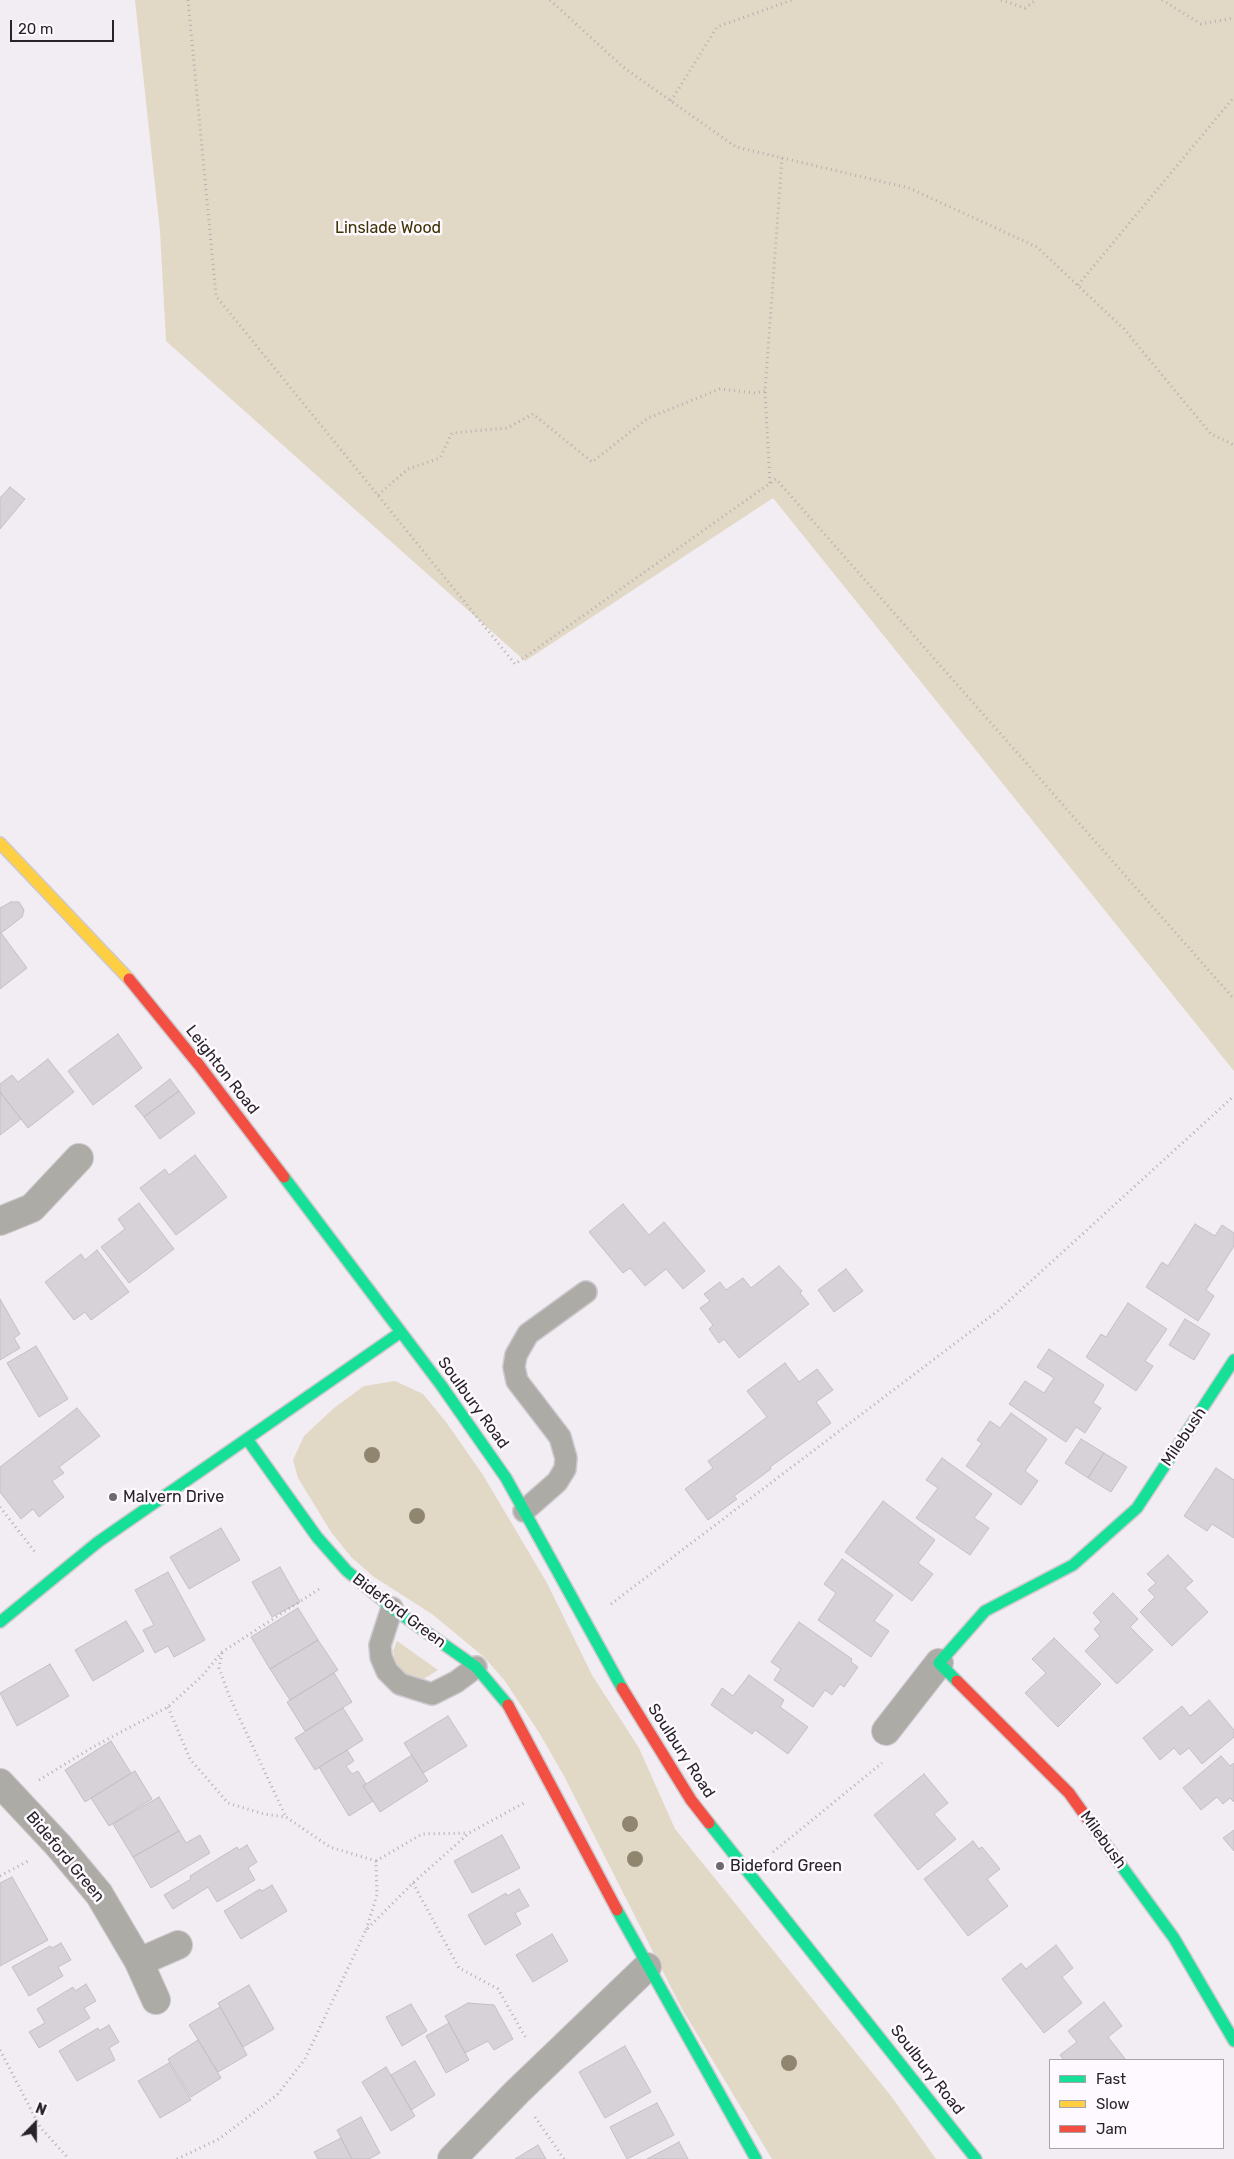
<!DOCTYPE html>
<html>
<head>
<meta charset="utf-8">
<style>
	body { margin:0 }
	#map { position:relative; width:1234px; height:2159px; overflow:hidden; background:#f2ecf3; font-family:Rubik,sans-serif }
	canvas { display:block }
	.legend { position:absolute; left:1049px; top:2059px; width:175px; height:90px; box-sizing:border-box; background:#fef9fe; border:1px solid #a8a3a8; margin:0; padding:6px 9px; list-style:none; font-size:15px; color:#282328 }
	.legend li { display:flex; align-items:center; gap:10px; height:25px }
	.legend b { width:25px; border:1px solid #a8a3a8 }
	.north { position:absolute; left:10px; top:2099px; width:50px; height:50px; -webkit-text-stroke:4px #fef9fe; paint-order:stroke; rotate:22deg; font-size:14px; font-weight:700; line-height:20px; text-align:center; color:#282328 }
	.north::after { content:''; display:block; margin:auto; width:18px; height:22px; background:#282328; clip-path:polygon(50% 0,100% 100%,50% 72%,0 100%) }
	.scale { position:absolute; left:10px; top:20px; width:104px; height:22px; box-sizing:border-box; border:2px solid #282328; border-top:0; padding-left:6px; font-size:15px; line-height:18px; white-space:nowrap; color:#282328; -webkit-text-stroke:4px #fef9fe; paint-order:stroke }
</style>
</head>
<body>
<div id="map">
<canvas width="1234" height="2159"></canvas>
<ul class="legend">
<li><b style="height:6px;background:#16e098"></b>Fast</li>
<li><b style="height:6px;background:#ffcf43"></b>Slow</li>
<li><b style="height:6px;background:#f24e42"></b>Jam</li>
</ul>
<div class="north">N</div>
<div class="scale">20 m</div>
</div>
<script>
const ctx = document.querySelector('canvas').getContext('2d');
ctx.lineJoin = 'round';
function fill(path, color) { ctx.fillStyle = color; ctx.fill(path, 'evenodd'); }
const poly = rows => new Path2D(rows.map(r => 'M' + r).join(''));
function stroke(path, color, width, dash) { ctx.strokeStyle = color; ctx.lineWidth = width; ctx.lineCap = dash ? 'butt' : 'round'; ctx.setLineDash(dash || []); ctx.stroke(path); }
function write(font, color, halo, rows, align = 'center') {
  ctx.font = font + ' Rubik,sans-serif'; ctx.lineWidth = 5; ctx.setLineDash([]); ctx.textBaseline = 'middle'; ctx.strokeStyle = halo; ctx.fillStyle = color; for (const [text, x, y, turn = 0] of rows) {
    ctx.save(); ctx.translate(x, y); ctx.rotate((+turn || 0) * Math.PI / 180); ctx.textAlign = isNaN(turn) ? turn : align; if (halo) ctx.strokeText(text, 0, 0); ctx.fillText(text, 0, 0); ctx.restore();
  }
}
const green = poly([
	[135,0,1234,0,1234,1071,773,498,525,661,166,341,160,231],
	[395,1381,423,1394,446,1422,483,1475,547,1583,592,1675,639,1748,675,1829,891,2096,936,2159,772,2159,682,2009,564,1776,540,1734,505,1681,484,1657,432,1614,374,1577,352,1558,331,1532,298,1478,293,1460,304,1436,334,1408,364,1386],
	[397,1641,438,1670,422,1680,407,1678,396,1666,393,1651]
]);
const building = poly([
	[10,487,25,499,0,529,0,498,10,487],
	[11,902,19,902,24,910,22,917,1,933,27,968,0,989,0,908,11,902],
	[118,1034,142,1068,93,1105,68,1071,118,1034],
	[48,1059,74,1092,28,1128,0,1092,0,1084,12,1075,18,1082,48,1059],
	[170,1079,179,1091,144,1117,135,1106,170,1079],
	[179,1091,195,1113,160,1139,144,1117,179,1091],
	[0,1092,21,1119,0,1135,0,1092],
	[195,1155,227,1197,176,1235,140,1188,165,1169,169,1175,195,1155],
	[139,1203,174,1249,129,1283,101,1247,125,1229,118,1219,139,1203],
	[623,1204,649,1235,664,1222,705,1271,683,1289,666,1269,645,1286,630,1268,623,1273,589,1232,623,1204],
	[1195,1224,1215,1236,1222,1225,1234,1233,1234,1246,1206,1290,1214,1296,1198,1321,1146,1287,1162,1262,1168,1266,1195,1224],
	[97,1250,129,1292,91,1320,85,1312,74,1320,45,1282,81,1254,85,1260,97,1250],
	[779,1266,802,1291,800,1293,809,1304,739,1358,724,1339,719,1343,709,1329,713,1325,700,1308,710,1301,704,1294,720,1282,726,1290,743,1278,751,1288,779,1266],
	[846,1269,863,1291,834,1312,818,1290,846,1269],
	[0,1299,20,1334,14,1338,20,1348,0,1360,0,1299],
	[1128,1303,1167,1329,1145,1361,1153,1366,1136,1391,1086,1357,1101,1334,1106,1337,1128,1303],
	[1185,1319,1210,1334,1194,1360,1169,1345,1185,1319],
	[36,1346,68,1399,39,1417,7,1363,36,1346],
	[1049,1349,1104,1385,1093,1403,1101,1408,1085,1433,1076,1427,1066,1442,1009,1404,1025,1381,1044,1393,1054,1378,1037,1367,1049,1349],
	[785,1363,799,1382,817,1369,833,1390,816,1402,831,1423,770,1467,771,1469,734,1496,737,1499,708,1520,685,1489,713,1468,708,1461,767,1417,747,1391,785,1363],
	[77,1408,100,1436,59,1467,64,1473,52,1481,64,1497,39,1517,33,1509,21,1519,0,1492,0,1467,77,1408],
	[1011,1413,1047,1439,1025,1471,1038,1481,1021,1505,966,1466,982,1443,977,1440,990,1421,1000,1428,1011,1413],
	[1081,1439,1104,1453,1088,1478,1065,1463,1081,1439],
	[1104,1453,1127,1467,1111,1492,1088,1478,1104,1453],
	[942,1458,992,1494,974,1518,989,1528,970,1555,916,1518,938,1488,926,1480,942,1458],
	[1216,1468,1234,1480,1234,1538,1212,1524,1207,1531,1184,1516,1216,1468],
	[883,1501,935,1540,918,1563,933,1574,912,1601,845,1552,883,1501],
	[221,1528,240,1560,189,1589,170,1557,221,1528],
	[1168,1555,1193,1581,1185,1588,1208,1612,1172,1646,1140,1612,1155,1597,1148,1590,1156,1583,1147,1574,1168,1555],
	[842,1559,893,1595,874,1621,889,1631,871,1657,818,1620,836,1593,824,1584,842,1559],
	[280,1567,300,1602,272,1617,252,1582,280,1567],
	[168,1572,205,1640,174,1657,168,1646,155,1653,143,1630,154,1625,135,1590,168,1572],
	[1113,1593,1138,1619,1130,1627,1153,1650,1117,1684,1085,1651,1100,1636,1094,1629,1101,1622,1093,1613,1113,1593],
	[298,1608,318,1640,270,1669,251,1637,298,1608],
	[126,1621,144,1651,93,1681,75,1650,126,1621],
	[799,1622,852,1659,851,1662,858,1667,844,1687,840,1684,832,1695,825,1690,813,1707,774,1680,781,1669,771,1662,799,1622],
	[1054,1638,1101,1684,1058,1727,1025,1693,1046,1673,1032,1659,1054,1638],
	[318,1640,338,1670,290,1700,270,1669,318,1640],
	[50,1664,69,1696,17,1726,0,1693,50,1664],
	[334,1673,352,1702,305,1731,287,1702,334,1673],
	[749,1675,784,1700,780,1707,808,1727,788,1754,755,1730,752,1734,711,1705,722,1688,733,1696,749,1675],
	[1209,1700,1234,1730,1234,1737,1202,1764,1189,1748,1180,1755,1174,1748,1160,1760,1143,1738,1182,1706,1190,1716,1209,1700],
	[343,1708,363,1740,315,1770,295,1738,343,1708],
	[448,1716,467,1746,423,1773,404,1743,448,1716],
	[111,1741,131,1773,85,1802,65,1770,111,1741],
	[347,1750,354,1761,346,1766,352,1774,358,1771,366,1784,363,1786,373,1801,349,1816,319,1767,347,1750],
	[412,1755,428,1781,380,1812,363,1786,412,1755],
	[1221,1756,1230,1766,1234,1763,1234,1802,1230,1798,1223,1804,1217,1797,1201,1810,1183,1788,1221,1756],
	[135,1771,152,1799,109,1826,91,1798,135,1771],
	[924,1774,948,1803,934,1814,956,1839,918,1870,874,1815,924,1774],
	[159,1797,179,1831,133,1857,113,1824,159,1797],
	[1234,1830,1234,1851,1223,1838,1234,1830],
	[179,1831,186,1843,200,1835,210,1853,151,1888,133,1857,179,1831],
	[502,1835,520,1868,472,1893,454,1861,502,1835],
	[973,1841,979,1849,982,1847,1000,1869,987,1879,1008,1906,968,1936,924,1879,973,1841],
	[247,1845,257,1862,248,1868,255,1880,217,1902,208,1887,173,1909,164,1895,191,1879,190,1876,237,1847,239,1850,247,1845],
	[12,1877,48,1940,0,1966,0,1883,12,1877],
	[272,1885,287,1911,241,1939,224,1911,260,1889,262,1891,272,1885],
	[519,1889,529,1906,515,1913,521,1924,485,1945,468,1915,506,1893,507,1896,519,1889],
	[552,1934,568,1961,533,1982,516,1955,552,1934],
	[61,1943,71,1960,58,1967,63,1976,29,1996,12,1967,50,1946,52,1948,61,1943],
	[1056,1945,1073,1968,1062,1977,1082,2003,1044,2033,1002,1979,1021,1963,1026,1969,1056,1945],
	[86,1984,96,2001,84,2008,90,2018,39,2048,29,2032,45,2023,37,2009,73,1987,75,1991,86,1984],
	[249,1985,274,2029,243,2047,218,2003,249,1985],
	[1104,2002,1122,2026,1108,2037,1126,2060,1064,2060,1060,2055,1077,2042,1068,2031,1104,2002],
	[468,2003,494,2005,513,2039,494,2050,488,2041,465,2053,445,2016,468,2003],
	[411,2004,427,2031,402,2046,386,2017,411,2004],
	[220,2007,247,2055,218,2072,189,2025,220,2007],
	[449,2023,469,2060,446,2073,426,2036,449,2023],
	[109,2025,119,2042,109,2048,115,2060,77,2081,59,2051,98,2028,99,2031,109,2025],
	[198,2040,221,2078,191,2097,168,2059,198,2040],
	[625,2046,651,2092,605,2118,579,2072,625,2046],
	[415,2061,435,2095,411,2110,391,2075,415,2061],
	[169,2063,191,2100,160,2118,138,2081,169,2063],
	[386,2067,415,2116,391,2131,362,2082,386,2067],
	[657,2103,674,2135,627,2159,610,2127,657,2103],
	[361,2117,380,2153,369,2159,352,2159,337,2130,361,2117],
	[341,2138,352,2159,318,2159,314,2152,341,2138],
	[679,2142,688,2159,647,2159,679,2142],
	[538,2145,546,2159,515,2159,538,2145]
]);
const path = poly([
	[188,0,216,296,515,664,776,479,1234,999],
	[550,0,623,67,736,147,909,188,1037,247,1124,329,1211,434,1234,445],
	[1001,0,1025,8,1036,0],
	[1162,0,1201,24,1234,18],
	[671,101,717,27,792,0],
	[1078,285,1234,97],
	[770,483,765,391,782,158],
	[378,495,408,469,440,458,452,433,507,428,533,414,592,462,648,418,720,389,755,393,765,391],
	[0,1507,35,1552],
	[611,1604,999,1310,1234,1096],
	[222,1653,219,1668,230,1698,286,1817],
	[168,1707,190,1759,228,1803,264,1814,286,1817,330,1847,376,1861,377,1895,366,1930],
	[39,1780,93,1747,168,1707,202,1676,222,1652,321,1588],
	[773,1852,882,1763],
	[376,1861,422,1834,468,1833],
	[0,1876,30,1860],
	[413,1883,459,1968,498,1989,527,2040],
	[0,2050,40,2127,69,2159],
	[535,2117,564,2159],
	[177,2159,219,2139,277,2095,305,2059,366,1930,413,1883,469,1833,524,1803]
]);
const lane = poly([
	[524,1511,557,1482,565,1469,566,1458,560,1437,517,1381,514,1367,516,1355,528,1334,586,1292],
	[392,1608,380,1645,381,1657,387,1671,400,1684,432,1694,456,1682,476,1667]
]);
const street = poly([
	[0,1221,32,1208,79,1158],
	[886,1731,939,1663],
	[0,1783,58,1845,99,1894,139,1962,156,2000],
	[139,1962,178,1945],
	[452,2159,517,2092,647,1967]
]);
const fast = poly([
	[284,1177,441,1385,506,1478,622,1688],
	[247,1439,317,1537,347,1571,392,1608,476,1667,508,1705],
	[0,1622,98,1542,401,1332],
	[957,1681,939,1663,985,1611,1073,1565,1137,1508,1234,1360],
	[709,1823,976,2159],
	[1109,1849,1174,1938,1234,2041],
	[617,1910,756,2159]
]);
const slow = poly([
	[0,843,129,979]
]);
const jam = poly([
	[129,979,199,1065,284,1177],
	[957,1681,1069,1793,1109,1849],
	[622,1688,691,1800,709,1823],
	[508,1705,617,1910]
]);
const trees = [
	[372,1455],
	[417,1516],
	[630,1824],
	[635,1859],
	[789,2063]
];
const markers = [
	[113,1497,5,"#6f696f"],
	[720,1866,5,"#6f696f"]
];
const parkNames = [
	["Linslade Wood",388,228]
];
const streetNames = [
	["Leighton Road",222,1070,52],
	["Soulbury Road",473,1403,54],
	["Milebush",1184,1437,-56],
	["Bideford Green",399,1611,37],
	["Soulbury Road",681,1751,57],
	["Milebush",1103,1840,54],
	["Bideford Green",65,1857,50],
	["Soulbury Road",927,2070,52]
];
const poiNames = [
	["Malvern Drive",123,1497],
	["Bideford Green",730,1866]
];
fill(green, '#e2d8c6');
fill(building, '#d6d2d7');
stroke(building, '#c4bfc5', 1);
stroke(lane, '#cdc9ce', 24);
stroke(street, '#cdc9ce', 30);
stroke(fast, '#cdc9ce', 14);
stroke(slow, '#cdc9ce', 14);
stroke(jam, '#cdc9ce', 14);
stroke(path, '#b3b0af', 3, [1, 4]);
stroke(lane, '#adaba5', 21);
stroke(street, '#adaba5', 28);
stroke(fast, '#16e098', 11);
stroke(slow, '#ffcf43', 11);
stroke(jam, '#f24e42', 11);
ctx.fillStyle = '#908670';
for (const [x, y] of trees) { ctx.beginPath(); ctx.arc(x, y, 8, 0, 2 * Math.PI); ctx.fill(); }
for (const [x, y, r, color] of markers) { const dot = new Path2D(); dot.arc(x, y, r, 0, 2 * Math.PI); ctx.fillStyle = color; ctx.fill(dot); stroke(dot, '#fef9fe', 2); }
write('16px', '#3f3204', '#fef9fe', parkNames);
write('16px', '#282328', '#fef9fe', streetNames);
write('16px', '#282328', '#fef9fe', poiNames, 'left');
</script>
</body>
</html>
